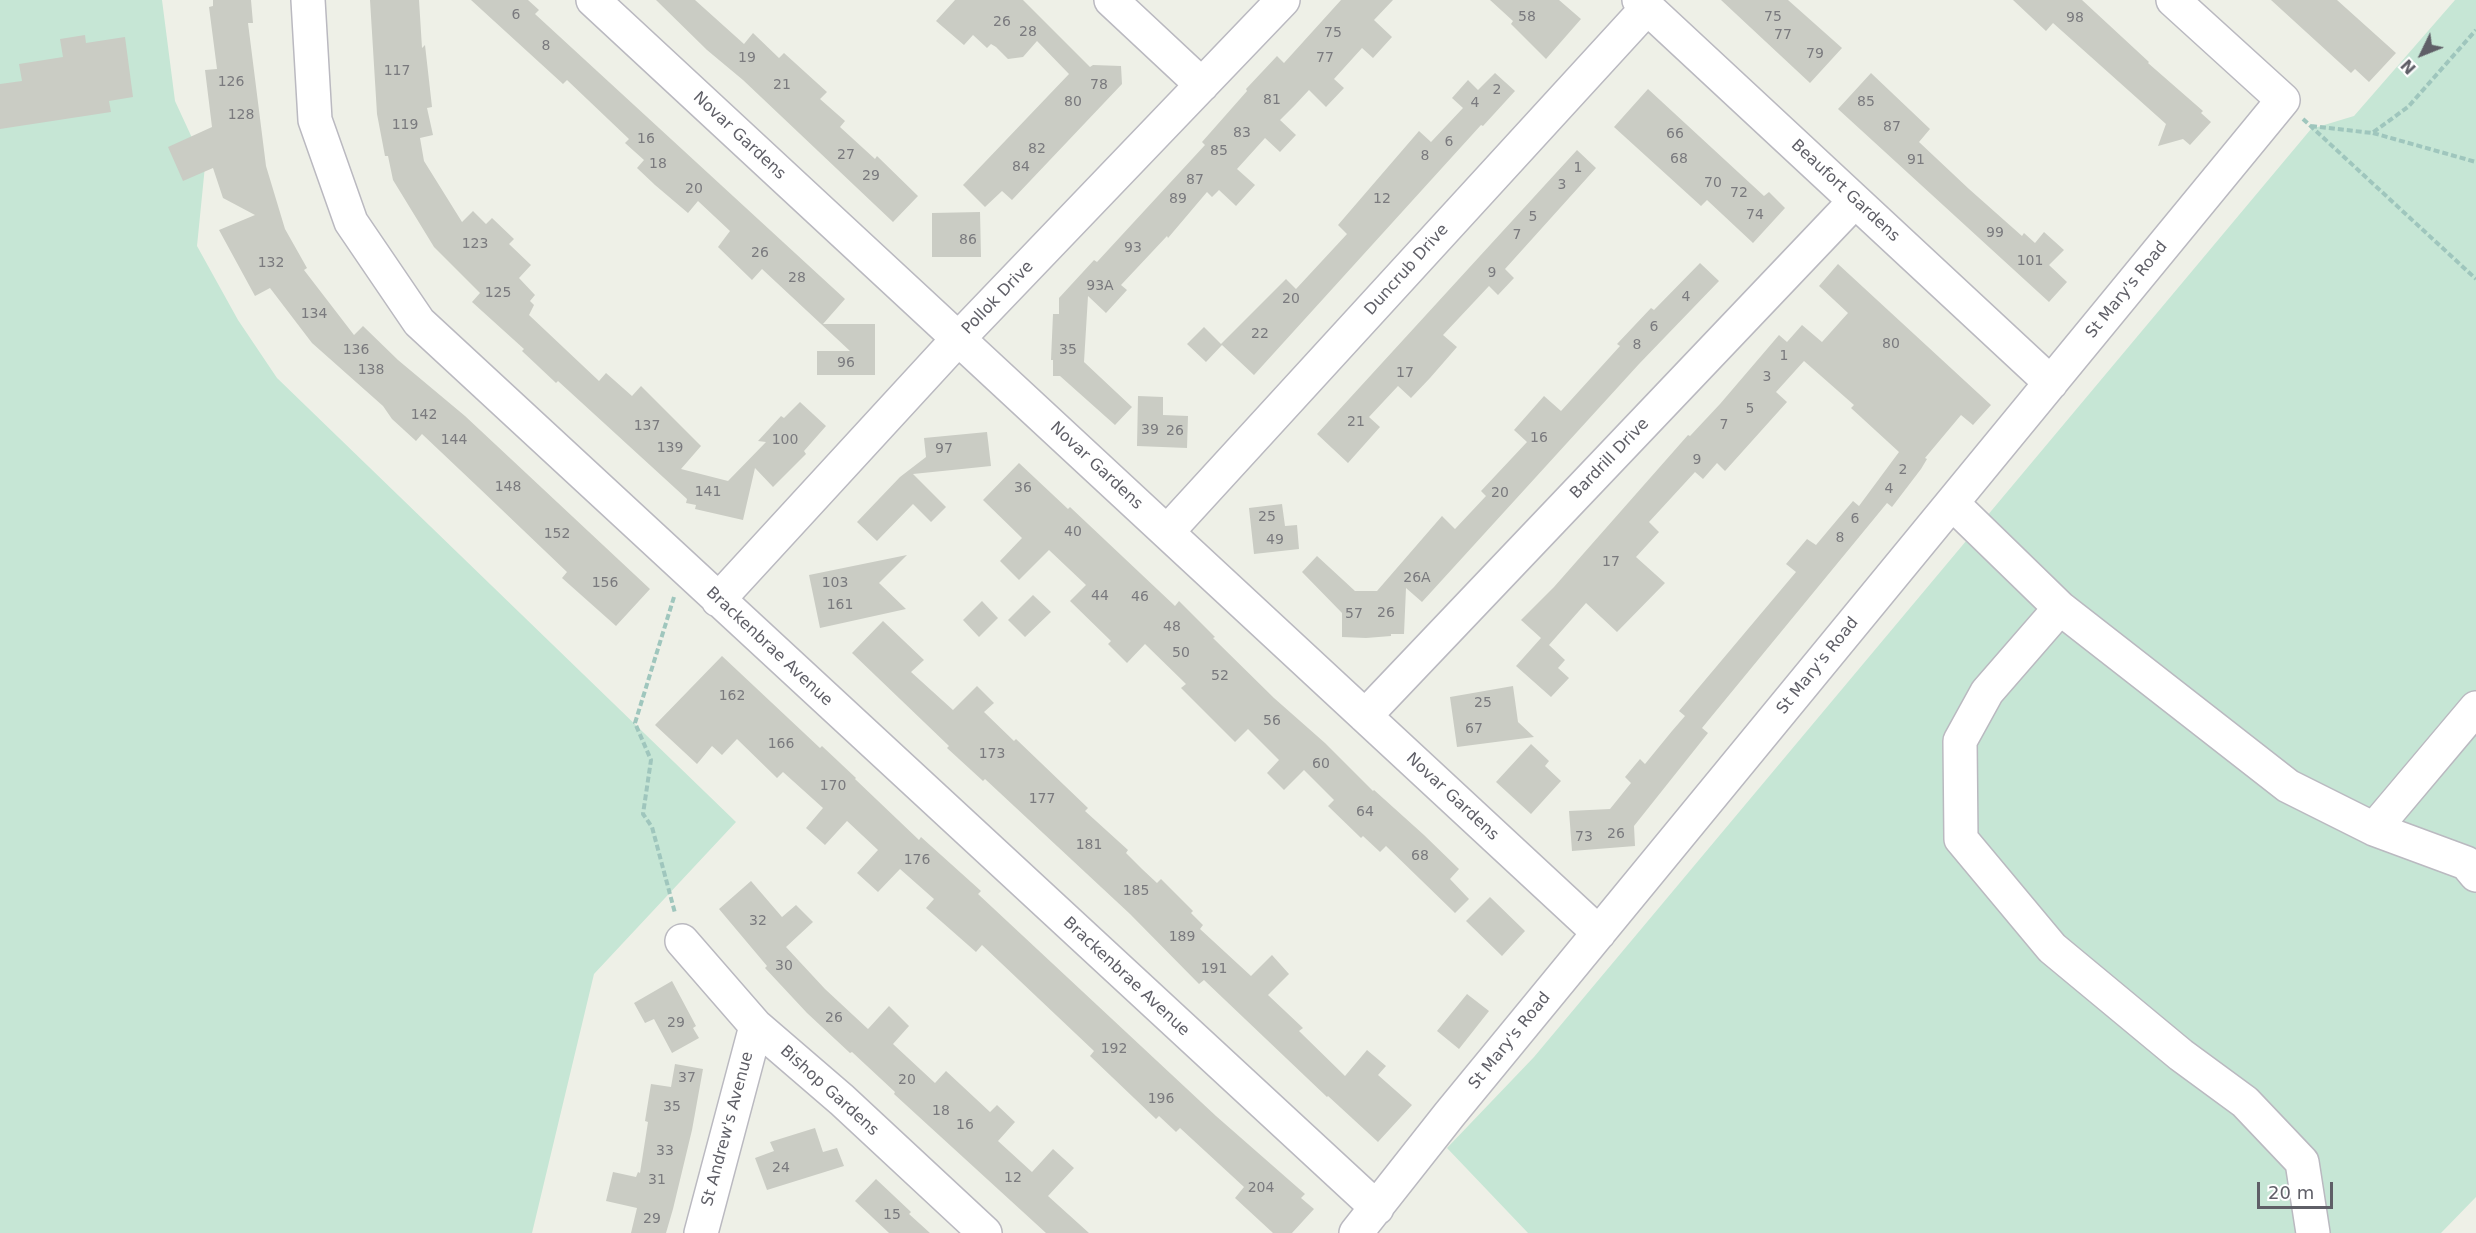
<!DOCTYPE html>
<html>
<head>
<meta charset="utf-8">
<style>
	body { margin:0 }
	#map { position:relative; width:2476px; height:1233px; overflow:hidden; background:#eef0e7; font-family:"DejaVu Sans",sans-serif }
	canvas { display:block }
	.north { position:absolute; left:2392px; top:24px; width:60px; height:60px; -webkit-text-stroke:4px #fff; paint-order:stroke; rotate:227deg; font-size:16px; font-weight:700; line-height:24px; text-align:center; color:#5f5f67 }
	.north::after { content:''; display:block; margin:auto; width:21px; height:27px; background:#5f5f67; clip-path:polygon(50% 0,100% 100%,50% 72%,0 100%) }
	.scale { position:absolute; left:2257px; top:1182px; width:76px; height:27px; box-sizing:border-box; border:3px solid #5f5f67; border-top:0; padding-left:8px; font-size:18px; line-height:21px; white-space:nowrap; color:#5f5f67; -webkit-text-stroke:4px #fff; paint-order:stroke }
</style>
</head>
<body>
<div id="map">
<canvas width="2476" height="1233"></canvas>
<div class="north">N</div>
<div class="scale">20 m</div>
</div>
<script>
const ctx = document.querySelector('canvas').getContext('2d');
ctx.lineJoin = 'round';
function fill(path, color) { ctx.fillStyle = color; ctx.fill(path, 'evenodd'); }
const poly = rows => new Path2D(rows.map(r => 'M' + r).join(''));
function stroke(path, color, width, dash) { ctx.strokeStyle = color; ctx.lineWidth = width; ctx.lineCap = dash ? 'butt' : 'round'; ctx.setLineDash(dash || []); ctx.stroke(path); }
function write(font, color, halo, rows, align = 'center') {
  ctx.font = font + ' "DejaVu Sans",sans-serif'; ctx.lineWidth = 6; ctx.setLineDash([]); ctx.textBaseline = 'middle'; ctx.strokeStyle = halo; ctx.fillStyle = color; for (const [text, x, y, turn = 0] of rows) {
    ctx.save(); ctx.translate(x, y); ctx.rotate((+turn || 0) * Math.PI / 180); ctx.textAlign = isNaN(turn) ? turn : align; if (halo) ctx.strokeText(text, 0, 0); ctx.fillText(text, 0, 0); ctx.restore();
  }
}
const green = poly([
	[0,0,162,0,175,101,205,166,197,246,238,320,277,378,736,822,594,974,532,1233,0,1233],
	[2455,0,2476,0,2476,1197,2441,1233,1528,1233,1447,1148,1534,1057,2311,129,2354,116]
]);
const building = poly([
	[213,0,251,0,253,23,248,23,266,166,285,229,307,268,304,270,354,335,363,326,398,360,465,416,650,589,616,626,562,578,567,572,478,487,422,434,416,441,392,419,383,406,312,343,270,288,255,296,219,230,255,215,223,198,213,168,183,181,168,147,212,127,205,70,217,69,209,7,213,6],
	[370,0,419,0,422,48,425,45,432,107,427,108,433,135,420,138,424,161,462,222,473,211,486,224,492,218,514,239,509,244,531,265,519,278,535,295,530,301,534,305,529,315,599,381,606,373,632,396,641,386,701,446,681,469,728,481,766,442,758,441,781,416,784,418,800,402,826,426,804,451,806,454,773,487,755,468,743,520,695,509,696,505,686,503,687,499,558,381,556,383,522,351,524,349,472,302,480,293,434,247,393,180,388,156,385,156,377,114],
	[471,0,528,0,539,10,535,14,845,299,823,324,875,324,875,375,817,375,817,351,850,351,762,269,752,280,718,247,730,231,698,201,688,213,655,185,637,168,644,160,625,143,629,139,567,80,563,84],
	[656,0,695,0,744,44,753,33,779,58,784,53,827,92,820,99,845,121,840,127,875,159,877,156,918,196,893,222,743,80,707,50],
	[955,0,1023,0,1090,67,1093,65,1121,66,1122,84,1012,200,1002,191,985,207,963,185,1069,74,1037,41,1023,57,1008,59,996,47,991,44,987,48,973,35,964,45,936,21],
	[1341,0,1393,0,1374,20,1392,37,1373,58,1362,48,1334,79,1344,88,1326,107,1309,90,1295,105,1280,120,1296,135,1280,152,1265,138,1237,169,1255,185,1236,206,1219,190,1212,197,1207,192,1168,238,1167,236,1121,285,1127,290,1106,313,1088,296,1084,362,1132,407,1115,425,1060,376,1053,376,1053,360,1051,360,1053,314,1059,314,1059,298,1094,260,1097,262,1205,145,1202,142,1247,91,1246,89,1277,56,1284,63],
	[1490,0,1559,0,1581,19,1546,59,1511,24,1513,21],
	[1721,0,1788,0,1842,48,1810,83],
	[2013,0,2082,0,2149,62,2148,63,2203,111,2201,113,2211,122,2190,145,2183,139,2158,146,2166,124,2053,23,2046,31],
	[2271,0,2337,0,2396,53,2369,82,2355,69,2351,73],
	[85,35,86,43,125,37,133,97,109,101,111,112,0,129,0,84,22,81,19,64,63,57,60,39],
	[1495,73,1515,91,1483,126,1481,125,1254,375,1222,345,1206,362,1187,344,1204,327,1221,344,1286,279,1296,289,1347,234,1338,225,1419,131,1431,142,1463,108,1452,98,1468,80,1478,90],
	[1871,73,1930,129,1919,142,1969,189,2022,236,2024,233,2035,243,2044,232,2064,250,2049,265,2067,282,2049,302,1838,109],
	[1648,89,1764,196,1769,192,1785,208,1753,243,1707,200,1701,206,1614,127],
	[1577,150,1596,168,1505,269,1514,278,1498,295,1489,286,1443,335,1457,347,1430,378,1411,398,1398,386,1369,417,1380,427,1348,463,1317,434],
	[980,212,981,257,932,257,932,213],
	[1700,263,1719,281,1639,364,1422,602,1406,588,1404,634,1391,634,1391,636,1366,638,1342,637,1342,613,1302,572,1317,556,1355,591,1377,591,1442,516,1455,529,1486,496,1481,491,1527,442,1514,430,1544,396,1561,411,1620,346,1617,344,1651,308,1654,310],
	[1838,264,1991,405,1973,425,1961,415,1925,458,1927,459,1921,469,1892,507,1887,503,1702,728,1708,733,1634,826,1635,846,1572,851,1569,811,1610,809,1631,783,1625,777,1640,759,1645,764,1672,731,1685,716,1679,711,1796,572,1786,564,1807,539,1816,545,1853,501,1859,506,1899,452,1851,408,1854,405,1804,361,1776,392,1787,402,1725,471,1717,463,1703,479,1695,472,1649,522,1659,532,1636,557,1665,583,1617,632,1586,603,1549,645,1565,660,1558,668,1569,678,1551,697,1516,666,1541,638,1521,620,1554,587,1688,435,1690,436,1720,404,1779,335,1787,342,1802,325,1822,342,1848,313,1819,286],
	[1138,396,1163,397,1163,415,1188,416,1187,448,1137,446],
	[987,432,991,466,913,474,946,507,931,522,913,504,877,541,857,522,900,477,926,457,924,438],
	[1019,463,1068,509,1070,507,1175,606,1179,601,1215,637,1213,638,1274,698,1325,743,1373,791,1374,790,1424,835,1459,869,1450,879,1469,899,1455,913,1386,846,1380,852,1363,836,1361,838,1328,806,1334,800,1304,770,1284,790,1267,773,1279,760,1248,729,1235,742,1181,688,1186,684,1145,644,1127,663,1108,644,1111,641,1070,601,1086,585,1049,550,1019,580,1000,561,1022,538,983,500],
	[1282,504,1285,526,1297,525,1299,549,1254,554,1249,508],
	[907,555,879,583,906,609,820,628,809,575],
	[1033,595,1051,612,1025,637,1008,620],
	[982,601,998,618,979,637,963,620],
	[883,621,924,660,911,672,953,710,977,686,994,703,984,712,1014,741,1016,739,1088,808,1085,811,1128,850,1126,853,1142,869,1157,883,1161,879,1193,911,1191,913,1203,925,1200,929,1251,976,1272,955,1289,974,1268,995,1303,1028,1299,1031,1345,1076,1367,1050,1386,1066,1378,1075,1412,1105,1378,1142,1328,1096,1327,1097,1204,980,1199,984,1130,914,985,779,983,781,947,748,949,746,852,653],
	[722,656,820,748,822,746,856,778,855,779,919,840,921,837,981,891,978,894,1216,1116,1305,1194,1301,1198,1314,1209,1292,1233,1273,1233,1235,1198,1244,1187,1180,1128,1176,1132,1159,1116,1156,1119,1090,1056,1094,1051,982,945,976,952,926,908,934,899,900,869,878,892,857,873,878,850,847,821,825,845,806,828,823,808,783,772,777,778,737,739,722,755,712,746,697,764,655,725],
	[1513,686,1518,722,1534,737,1457,747,1450,697],
	[1531,744,1549,761,1545,766,1561,781,1531,814,1496,782],
	[751,881,782,917,796,905,813,922,786,947,825,989,868,1029,889,1006,909,1026,893,1044,935,1083,946,1071,990,1112,997,1105,1015,1122,998,1141,1032,1172,1053,1149,1074,1168,1048,1196,1089,1233,1046,1233,894,1094,895,1092,852,1052,850,1053,807,1013,765,968,767,966,719,909],
	[1490,897,1525,931,1502,956,1466,921],
	[672,981,696,1026,693,1028,699,1038,672,1053,654,1019,645,1023,634,1003],
	[1467,994,1489,1011,1459,1049,1437,1031],
	[675,1064,703,1069,692,1130,673,1209,666,1233,631,1233,637,1208,606,1201,613,1172,636,1177,638,1172,640,1173,648,1122,645,1121,651,1084,671,1087],
	[815,1128,823,1152,837,1148,844,1166,767,1190,755,1158,774,1151,770,1142],
	[876,1179,911,1212,909,1214,930,1233,889,1233,855,1201]
]);
const path = poly([
	[2303,119,2476,279],
	[2311,126,2372,133,2408,107,2476,30],
	[2373,133,2476,162],
	[674,597,635,723,651,760,643,814,652,827,675,913]
]);
const minor = poly([
	[308,0,315,120,351,222,419,322,1377,1208],
	[593,0,1599,933],
	[1111,0,1202,85],
	[1639,0,2051,383],
	[1952,503,2060,608,1987,692,1960,741,1961,839,2052,948,2181,1055,2245,1102,2302,1162,2313,1233],
	[1167,532,1647,8],
	[718,600,958,339,1283,0],
	[2060,608,2288,786,2374,829,2466,863,2476,875],
	[1365,716,1855,201],
	[2374,829,2476,708],
	[682,941,756,1026,842,1100,985,1233],
	[701,1233,756,1026],
	[1356,1233,1449,1115,2283,100,2173,0]
]);
const numberNames = [
	["6",516,15],
	["58",1527,17],
	["75",1773,17],
	["98",2075,18],
	["26",1002,22],
	["28",1028,32],
	["75",1333,33],
	["77",1783,35],
	["8",546,46],
	["79",1815,54],
	["19",747,58],
	["77",1325,58],
	["117",397,71],
	["126",231,82],
	["21",782,85],
	["78",1099,85],
	["2",1497,90],
	["81",1272,100],
	["80",1073,102],
	["85",1866,102],
	["4",1475,103],
	["128",241,115],
	["119",405,125],
	["87",1892,127],
	["83",1242,133],
	["66",1675,134],
	["16",646,139],
	["6",1449,142],
	["82",1037,149],
	["85",1219,151],
	["27",846,155],
	["8",1425,156],
	["68",1679,159],
	["91",1916,160],
	["18",658,164],
	["84",1021,167],
	["1",1578,168],
	["29",871,176],
	["87",1195,180],
	["70",1713,183],
	["3",1562,185],
	["20",694,189],
	["72",1739,193],
	["89",1178,199],
	["12",1382,199],
	["74",1755,215],
	["5",1533,217],
	["99",1995,233],
	["7",1517,235],
	["86",968,240],
	["123",475,244],
	["93",1133,248],
	["26",760,253],
	["101",2030,261],
	["132",271,263],
	["9",1492,273],
	["28",797,278],
	["93A",1100,286],
	["125",498,293],
	["4",1686,297],
	["20",1291,299],
	["134",314,314],
	["6",1654,327],
	["22",1260,334],
	["80",1891,344],
	["8",1637,345],
	["136",356,350],
	["35",1068,350],
	["1",1784,356],
	["96",846,363],
	["138",371,370],
	["17",1405,373],
	["3",1767,377],
	["5",1750,409],
	["142",424,415],
	["21",1356,422],
	["7",1724,425],
	["137",647,426],
	["39",1150,430],
	["26",1175,431],
	["16",1539,438],
	["144",454,440],
	["100",785,440],
	["139",670,448],
	["97",944,449],
	["9",1697,460],
	["2",1903,470],
	["148",508,487],
	["36",1023,488],
	["4",1889,489],
	["141",708,492],
	["20",1500,493],
	["25",1267,517],
	["6",1855,519],
	["40",1073,532],
	["152",557,534],
	["8",1840,538],
	["49",1275,540],
	["17",1611,562],
	["26A",1417,578],
	["156",605,583],
	["103",835,583],
	["44",1100,596],
	["46",1140,597],
	["161",840,605],
	["26",1386,613],
	["57",1354,614],
	["48",1172,627],
	["50",1181,653],
	["52",1220,676],
	["162",732,696],
	["25",1483,703],
	["56",1272,721],
	["67",1474,729],
	["166",781,744],
	["173",992,754],
	["60",1321,764],
	["170",833,786],
	["177",1042,799],
	["64",1365,812],
	["26",1616,834],
	["73",1584,837],
	["181",1089,845],
	["68",1420,856],
	["176",917,860],
	["185",1136,891],
	["32",758,921],
	["189",1182,937],
	["30",784,966],
	["191",1214,969],
	["26",834,1018],
	["29",676,1023],
	["192",1114,1049],
	["37",687,1078],
	["20",907,1080],
	["196",1161,1099],
	["35",672,1107],
	["18",941,1111],
	["16",965,1125],
	["33",665,1151],
	["24",781,1168],
	["12",1013,1178],
	["31",657,1180],
	["204",1261,1188],
	["15",892,1215],
	["29",652,1219]
];
const streetNames = [
	["Novar Gardens",739,136,43],
	["Beaufort Gardens",1845,191,43],
	["Duncrub Drive",1407,270,-48],
	["St Mary's Road",2127,290,-51],
	["Pollok Drive",998,298,-46],
	["Bardrill Drive",1610,459,-46],
	["Novar Gardens",1096,466,43],
	["Brackenbrae Avenue",769,647,43],
	["St Mary's Road",1818,666,-51],
	["Novar Gardens",1452,797,43],
	["Brackenbrae Avenue",1126,977,43],
	["St Mary's Road",1510,1041,-51],
	["Bishop Gardens",829,1091,42],
	["St Andrew's Avenue",728,1129,-75]
];
fill(green, '#c6e6d5');
fill(building, '#caccc4');
stroke(minor, '#bab9c0', 36);
stroke(path, '#9fc6bd', 4, [6, 3]);
stroke(minor, '#fff', 33);
write('14px', '#7a7a7e', null, numberNames);
write('16px', '#5f5f67', '#fff', streetNames);
</script>
</body>
</html>
